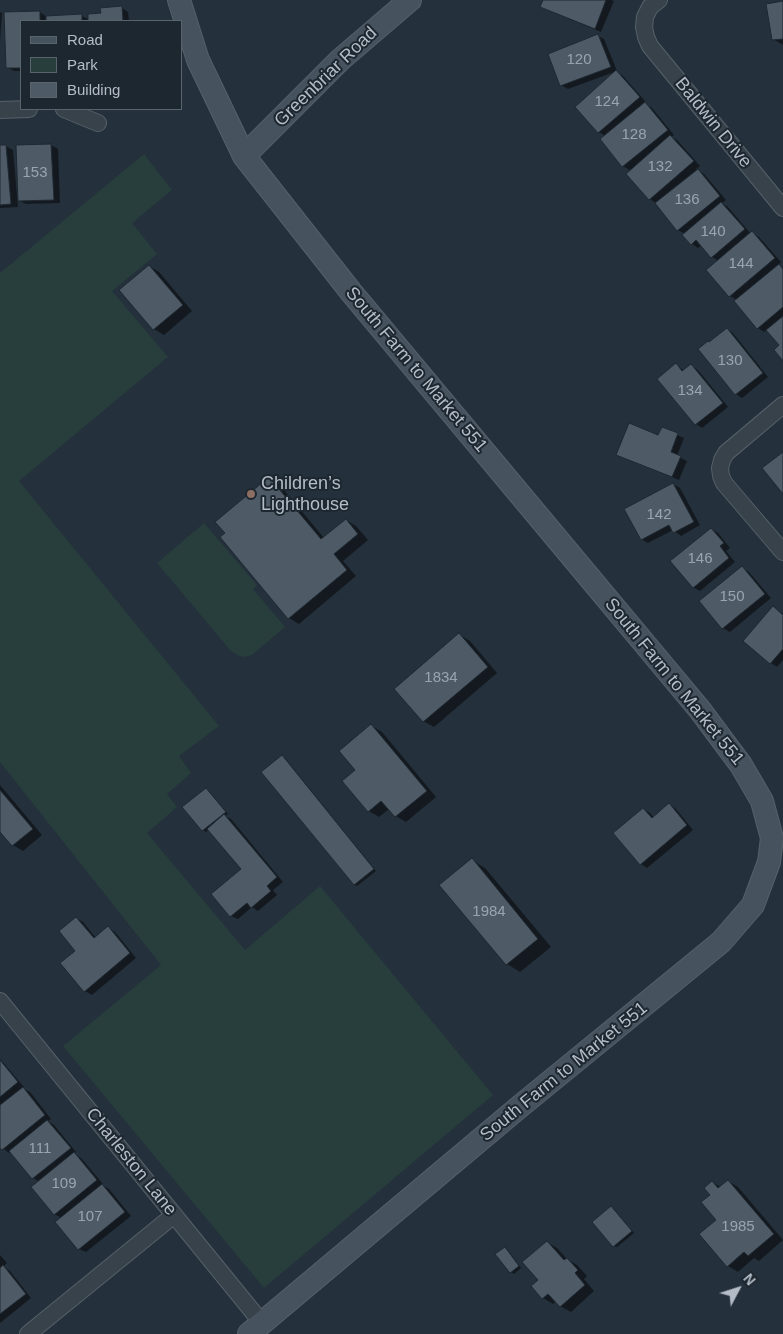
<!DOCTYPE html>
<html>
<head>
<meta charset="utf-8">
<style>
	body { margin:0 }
	#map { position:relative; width:783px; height:1334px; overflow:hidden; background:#24303b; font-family:Helvetica,sans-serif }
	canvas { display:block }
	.legend { position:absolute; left:20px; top:20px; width:162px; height:90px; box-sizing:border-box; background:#1d2730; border:1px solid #59636c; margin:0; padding:6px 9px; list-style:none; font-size:15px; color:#b4bdc7 }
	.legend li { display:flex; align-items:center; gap:10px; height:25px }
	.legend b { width:25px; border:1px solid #59636c }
	.north { position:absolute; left:713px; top:1264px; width:50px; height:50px; -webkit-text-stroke:4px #1d2730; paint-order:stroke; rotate:50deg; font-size:14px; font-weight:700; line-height:20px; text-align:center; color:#b4bdc7 }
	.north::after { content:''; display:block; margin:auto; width:18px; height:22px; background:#b4bdc7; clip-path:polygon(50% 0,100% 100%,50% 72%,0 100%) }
</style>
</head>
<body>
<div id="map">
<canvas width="783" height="1334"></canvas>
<ul class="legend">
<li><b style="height:6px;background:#46525e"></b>Road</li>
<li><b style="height:14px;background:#273e3d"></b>Park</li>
<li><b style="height:14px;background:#4e5b67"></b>Building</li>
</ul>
<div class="north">N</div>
</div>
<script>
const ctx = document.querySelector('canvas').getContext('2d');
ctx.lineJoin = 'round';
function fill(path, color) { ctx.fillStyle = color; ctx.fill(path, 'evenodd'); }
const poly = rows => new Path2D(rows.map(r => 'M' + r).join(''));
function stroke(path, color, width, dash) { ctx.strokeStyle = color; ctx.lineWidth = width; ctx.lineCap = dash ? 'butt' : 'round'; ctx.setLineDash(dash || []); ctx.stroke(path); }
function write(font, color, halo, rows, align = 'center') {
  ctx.font = font + ' Helvetica,sans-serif'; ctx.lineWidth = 4; ctx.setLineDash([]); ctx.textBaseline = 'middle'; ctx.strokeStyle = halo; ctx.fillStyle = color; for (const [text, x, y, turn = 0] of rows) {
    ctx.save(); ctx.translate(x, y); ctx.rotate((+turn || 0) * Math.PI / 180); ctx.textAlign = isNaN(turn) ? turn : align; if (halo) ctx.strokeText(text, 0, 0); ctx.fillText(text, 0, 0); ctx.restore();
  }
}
const green = poly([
	[144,154,172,190,132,223,157,254,112,291,168,357,19,481,219,726,179,756,191,773,167,794,177,807,147,833,245,950,320,886,493,1095,264,1288,63,1046,161,965,0,762,0,273],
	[204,523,257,585,253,589,285,627,252,655,245,657,237,655,230,650,157,563]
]);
const shadow = poly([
	[544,0,611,0,614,1,601,32,548,10],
	[783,2,783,45,773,39],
	[122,8,128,12,129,21,21,21,21,71,14,71,7,67,5,13,40,12,47,17,82,16,90,20],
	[0,12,2,13,0,42],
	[598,36,604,39,617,71,568,89,561,85],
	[617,72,623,76,645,101,643,103,652,108,674,135,671,137,677,140,700,166,696,169,704,174,726,200,722,203,728,207,751,234,752,233,759,237,781,262,778,265,783,268,783,359,781,345,767,329,764,332,758,328,737,300,730,296,719,261,712,257,702,245,698,248,692,244,685,234,678,230,656,203,650,199,628,174,631,171,623,166,601,139,605,136,599,132,576,107],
	[51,145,58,149,60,203,26,204,18,200],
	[0,146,6,146,13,150,18,207,0,208],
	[149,266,159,272,192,311,164,335,154,329],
	[727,329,733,333,768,377,742,398,736,394,710,343],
	[676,365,685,371,691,366,698,370,728,407,702,428,696,424],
	[662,429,684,438,677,456,687,461,679,480,625,458,618,455,659,436],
	[269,478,279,484,324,538,346,520,356,526,368,540,343,561,356,576,299,624,289,618],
	[673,484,680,488,700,525,681,536,673,530,648,543,641,539],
	[711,529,718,533,730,548,726,551,735,562,700,591,693,587],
	[742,568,749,572,771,598,730,632,723,628],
	[773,607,783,614,783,660,777,667,771,663],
	[460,635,470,641,497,673,434,727,423,721],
	[372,726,382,732,436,797,406,822,396,816,389,809,379,817,369,811,357,770],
	[285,758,376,871,357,886,354,884],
	[0,785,42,835,23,851,13,845,0,830],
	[206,789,209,791,228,814,225,816,231,819,283,882,273,890,277,895,258,911,252,907,238,919,231,916,242,869,209,829,206,832,203,830,184,807],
	[669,805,676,809,693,830,647,868,641,864,644,809,650,813,654,818],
	[472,860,485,868,551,947,520,972,507,964,441,885],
	[76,918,83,922,96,938,108,928,115,932,136,958,92,995,85,991,77,951],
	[0,1059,24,1087,22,1088,30,1092,51,1119,48,1121,54,1125,76,1152,74,1154,81,1158,103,1184,102,1185,109,1189,131,1216,86,1252,79,1249,62,1218,54,1214,40,1182,33,1178,11,1151,9,1153,0,1146],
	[728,1181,738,1187,783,1240,759,1261,754,1258,738,1272,728,1266,718,1220,712,1182,721,1187],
	[611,1208,614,1209,634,1233,617,1247,614,1246],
	[547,1242,557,1248,567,1259,577,1265,587,1276,584,1279,594,1291,571,1312,560,1306,556,1301,553,1304,543,1298],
	[505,1248,508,1250,521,1268,514,1274,511,1272],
	[0,1255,7,1263,3,1267,10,1271,31,1298,0,1323]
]);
const building = poly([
	[543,0,606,0,595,29,540,7,543,0],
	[783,1,783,39,772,40,766,4,783,1],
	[122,6,123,21,88,21,88,14,101,13,100,8,122,6],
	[40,11,40,21,21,21,21,68,6,68,4,12,40,11],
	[82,14,82,21,46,21,46,16,82,14],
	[598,34,611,67,560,86,548,54,598,34],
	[616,70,640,97,598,133,575,107,616,70],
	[645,102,668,130,622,167,600,139,645,102],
	[670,135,694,161,649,200,626,174,670,135],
	[51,144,54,200,18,201,16,145,51,144],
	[0,145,6,145,11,204,0,205,0,145],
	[698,169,720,196,677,231,655,203,698,169],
	[721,202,745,229,711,258,696,240,691,245,682,235,721,202],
	[752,231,775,258,729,297,706,270,752,231],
	[779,264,783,269,783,307,757,329,734,301,779,264],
	[149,265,183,305,153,330,119,290,149,265],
	[783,316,783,361,774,350,779,345,766,330,783,316],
	[727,328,763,373,735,395,698,349,708,341,709,342,727,328],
	[676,363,682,371,691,364,723,403,695,425,657,379,676,363],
	[629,423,658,435,662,427,678,433,671,452,681,456,672,477,616,455,629,423],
	[783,452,783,494,762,468,783,452],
	[269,477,321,539,346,519,358,534,334,554,347,570,288,619,220,537,225,533,215,522,269,477],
	[673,483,694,522,673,533,669,525,641,540,624,509,673,483],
	[711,528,724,543,720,546,729,558,693,588,670,561,711,528],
	[742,566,765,594,722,629,699,601,742,566],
	[773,606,783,615,783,649,770,664,743,641,773,606],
	[459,633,488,667,423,722,394,689,459,633],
	[371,724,427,791,395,817,381,801,368,812,342,781,355,770,339,751,371,724],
	[282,755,374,869,354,885,261,772,282,755],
	[206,788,226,812,202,831,182,807,206,788],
	[0,790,33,829,12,846,0,832,0,790],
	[669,803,687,825,640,865,613,833,643,808,652,818,669,803],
	[224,814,277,877,267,886,271,891,251,908,247,903,230,917,211,894,241,869,207,829,224,814],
	[472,858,538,939,506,965,439,885,472,858],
	[76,917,94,938,108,926,130,953,84,992,60,963,75,951,59,931,76,917],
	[0,1060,18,1082,0,1097,0,1060],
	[23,1087,45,1115,2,1150,0,1148,0,1105,23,1087],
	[47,1120,71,1148,32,1179,9,1151,47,1120],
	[74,1152,97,1180,54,1215,31,1187,74,1152],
	[728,1180,774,1234,748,1256,744,1252,727,1267,699,1234,716,1220,701,1202,710,1195,704,1188,712,1181,718,1188,728,1180],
	[102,1184,125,1212,78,1250,55,1222,102,1184],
	[611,1206,632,1231,613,1247,592,1222,611,1206],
	[547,1241,564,1260,567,1258,578,1270,575,1273,585,1285,560,1307,548,1294,542,1299,531,1286,538,1280,522,1262,547,1241],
	[505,1247,519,1266,510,1273,495,1254,505,1247],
	[3,1265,26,1294,0,1314,0,1268,3,1265]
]);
const street = poly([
	[659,0,650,7,645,17,644,27,646,37,650,46,783,208],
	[64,109,98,123],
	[0,110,29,109],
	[783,405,726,453,722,460,720,468,721,476,724,483,783,552],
	[0,1001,262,1323],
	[28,1334,174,1215]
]);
const secondary = poly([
	[179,0,198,60,244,156,351,292,700,710,741,765,762,801,772,838,769,862,753,905,721,942,518,1108,249,1334],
	[244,156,340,60,410,0]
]);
const markers = [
	[251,494,5,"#8d6e63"]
];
const numberNames = [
	["120",579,60],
	["124",607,102],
	["128",634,135],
	["132",660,167],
	["153",35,173],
	["136",687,200],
	["140",713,232],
	["144",741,264],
	["130",730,361],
	["134",690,391],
	["142",659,515],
	["146",700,559],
	["150",732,597],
	["1834",441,678],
	["1984",489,912],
	["111",40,1149],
	["109",64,1184],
	["107",90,1217],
	["1985",738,1227]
];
const streetNames = [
	["Greenbriar Road",326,77,-44],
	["Baldwin Drive",713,123,51],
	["South Farm to Market 551",416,370,50],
	["South Farm to Market 551",674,682,51],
	["South Farm to Market 551",564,1072,-39],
	["Charleston Lane",131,1162,51]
];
const poiNames = [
	["Children’s",261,484],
	["Lighthouse",261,505]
];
fill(green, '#273e3d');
fill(shadow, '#0007');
fill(building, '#4e5b67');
stroke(building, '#1f2932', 1);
stroke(street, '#566069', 18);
stroke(secondary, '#566069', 24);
stroke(street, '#38424b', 16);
stroke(secondary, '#46525e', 22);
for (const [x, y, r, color] of markers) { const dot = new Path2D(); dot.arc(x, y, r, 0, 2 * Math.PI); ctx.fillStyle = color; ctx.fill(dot); stroke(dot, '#1d2730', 2); }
write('15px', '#9aa4af', null, numberNames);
write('18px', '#b4bdc7', '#1d2730', streetNames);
write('18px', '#b4bdc7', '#1d2730', poiNames, 'left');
</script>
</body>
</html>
